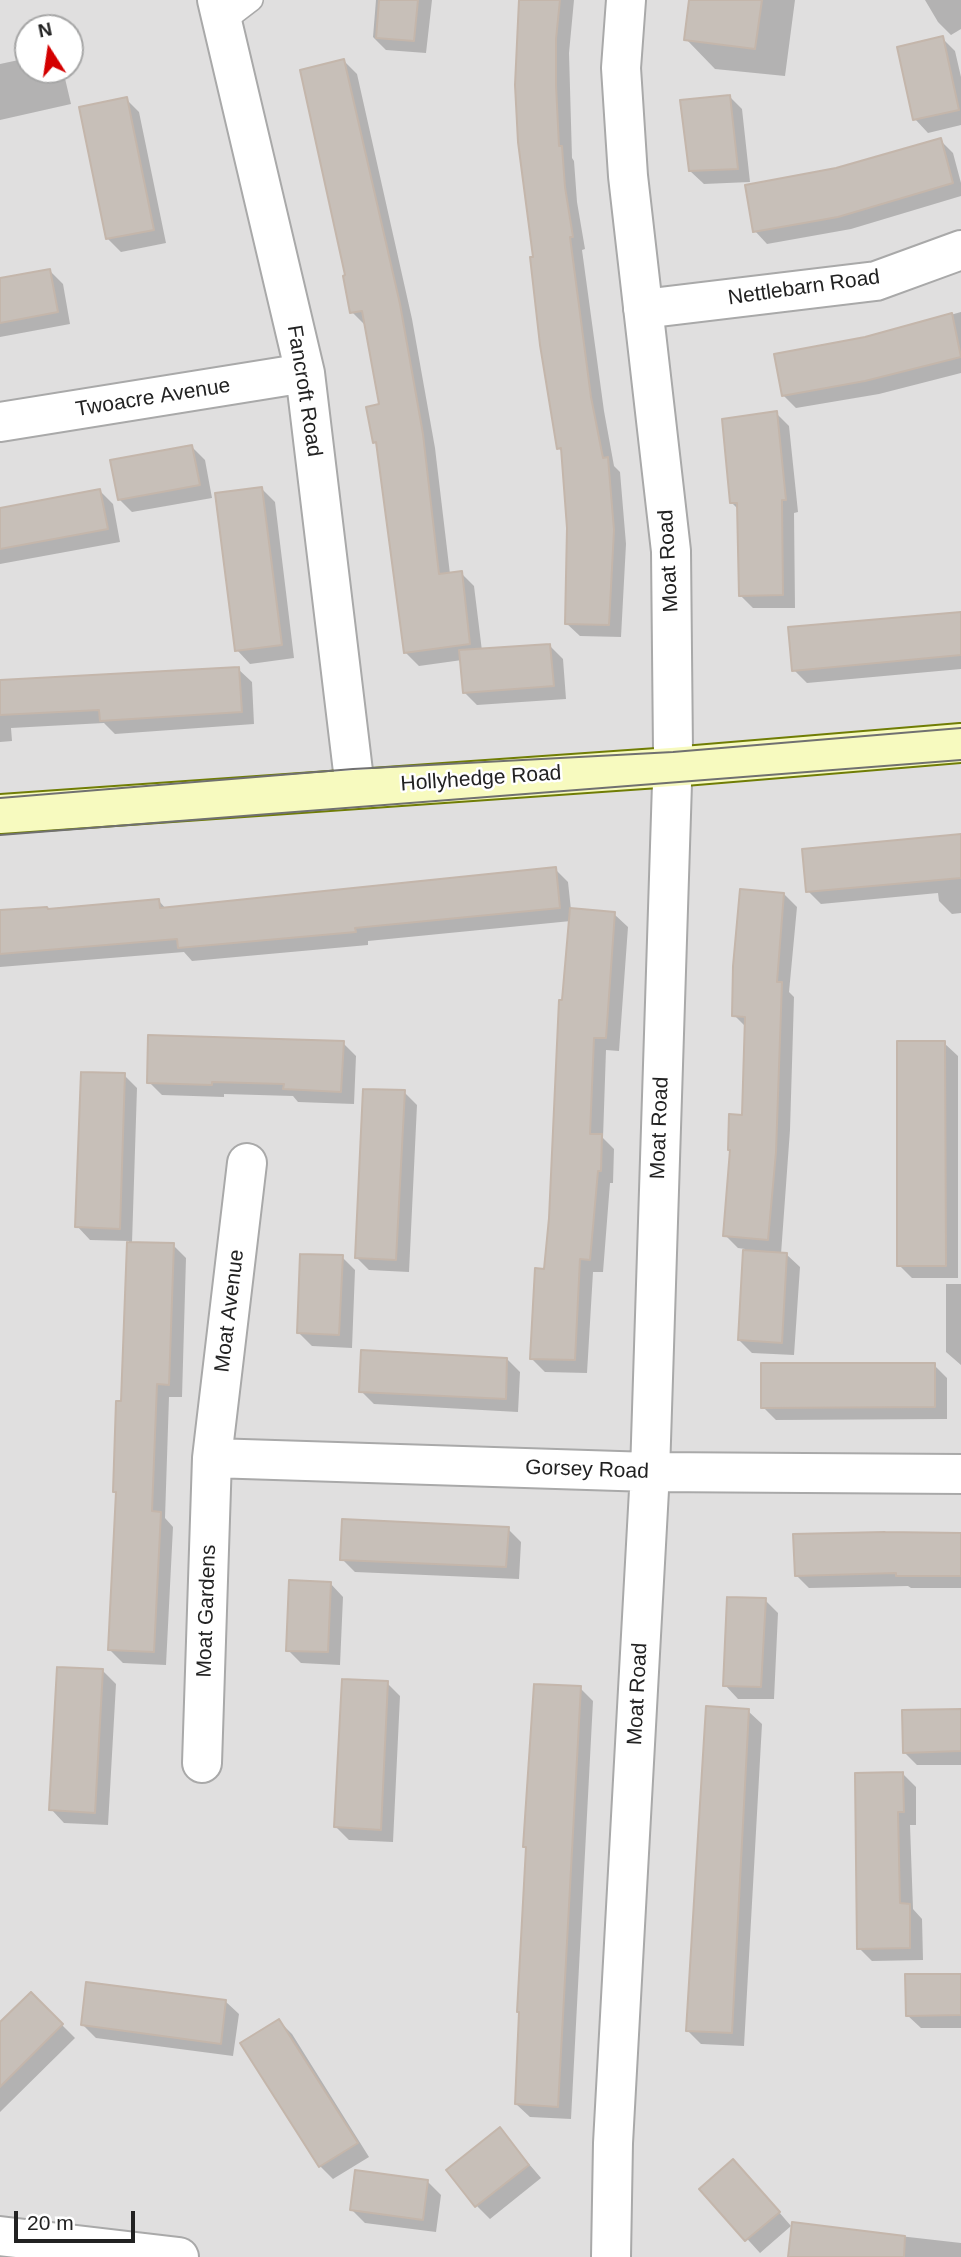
<!DOCTYPE html>
<html>
<head>
<meta charset="utf-8">
<style>
	body { margin:0 }
	#map { position:relative; width:961px; height:2257px; overflow:hidden; background:#f2efe9; font-family:Helvetica,sans-serif }
	canvas { display:block }
	.north { position:absolute; left:14px; top:14px; width:70px; height:70px; box-sizing:border-box; background:#fff; border:2px solid #a7a7a7; border-radius:50%; rotate:348deg; font-size:19px; font-weight:700; line-height:28px; text-align:center; color:#222 }
	.north::after { content:''; display:block; margin:auto; width:24px; height:32px; background:#d40000; clip-path:polygon(50% 0,100% 100%,50% 72%,0 100%) }
	.scale { position:absolute; left:14px; top:2211px; width:121px; height:32px; box-sizing:border-box; border:4px solid #222; border-top:0; padding-left:9px; font-size:21px; line-height:24px; white-space:nowrap; color:#222; -webkit-text-stroke:5px #fff; paint-order:stroke }
</style>
</head>
<body>
<div id="map">
<canvas width="961" height="2257"></canvas>
<div class="north">N</div>
<div class="scale">20 m</div>
</div>
<script>
const ctx = document.querySelector('canvas').getContext('2d');
ctx.lineJoin = 'round';
function fill(path, color) { ctx.fillStyle = color; ctx.fill(path, 'evenodd'); }
const poly = rows => new Path2D(rows.map(r => 'M' + r).join(''));
function stroke(path, color, width, dash) { ctx.strokeStyle = color; ctx.lineWidth = width; ctx.lineCap = dash ? 'butt' : 'round'; ctx.setLineDash(dash || []); ctx.stroke(path); }
function write(font, color, halo, rows, align = 'center') {
  ctx.font = font + ' Helvetica,sans-serif'; ctx.lineWidth = 5; ctx.setLineDash([]); ctx.textBaseline = 'middle'; ctx.strokeStyle = halo; ctx.fillStyle = color; for (const [text, x, y, turn = 0] of rows) {
    ctx.save(); ctx.translate(x, y); ctx.rotate((+turn || 0) * Math.PI / 180); ctx.textAlign = isNaN(turn) ? turn : align; if (halo) ctx.strokeText(text, 0, 0); ctx.fillText(text, 0, 0); ctx.restore();
  }
}
const residential = poly([
	[0,0,961,0,961,2257,0,2257],
	[28,28,70,28,70,70,28,70]
]);
const shadow = poly([
	[376,0,432,0,426,53,386,50,373,37],
	[521,0,574,0,569,53,572,158,574,161,577,202,585,249,582,250,604,411,614,466,620,472,626,544,621,637,580,636,566,623,569,528,563,452,558,448,535,259],
	[691,0,795,0,785,76,715,69,686,39],
	[925,0,961,0,961,29,951,35,938,22],
	[942,38,955,51,961,77,961,125,928,133,915,119],
	[28,58,28,70,63,70,71,104,0,120,0,64],
	[344,61,357,74,412,319,435,448,450,574,461,573,474,586,482,651,550,646,563,659,566,699,477,705,464,692,462,660,419,666,405,652,379,446,375,442,381,405,365,325,352,312,348,277],
	[729,96,742,109,750,182,704,184,690,171],
	[126,99,139,112,166,243,121,252,108,239],
	[940,140,953,153,961,183,961,196,851,229,767,244,755,231],
	[50,271,63,284,70,324,0,337,0,280],
	[961,312,961,373,879,394,796,408,783,395,865,339],
	[776,413,789,426,798,512,794,513,795,608,753,608,740,595,739,510,732,503],
	[192,447,205,460,212,498,132,512,119,499],
	[262,489,275,502,294,658,250,664,237,650],
	[100,491,113,504,120,542,0,564,0,509],
	[961,614,961,669,807,683,794,670],
	[238,669,252,682,254,724,115,734,104,723,11,728,12,741,0,742,0,682],
	[961,836,961,913,952,914,939,901,938,893,821,904,808,891],
	[555,869,568,882,571,910,614,914,628,927,619,1051,606,1050,603,1138,614,1149,613,1183,610,1183,603,1272,593,1272,587,1373,545,1372,532,1359,546,1271,551,1218,564,1002,571,921,368,941,368,945,192,961,184,952,0,967,0,911,49,911,159,901,167,910],
	[784,894,797,907,789,992,794,997,790,1130,781,1254,786,1254,800,1267,794,1355,752,1353,739,1340,745,1249,738,1248,725,1235,744,1117,746,1027,734,1015],
	[343,1043,356,1056,354,1104,298,1102,293,1096,224,1094,224,1097,162,1095,149,1082],
	[944,1043,958,1056,958,1278,912,1278,899,1265],
	[124,1075,137,1088,132,1243,173,1245,186,1258,182,1397,169,1397,165,1518,173,1527,166,1665,123,1663,110,1650,117,1494,115,1491,122,1403,129,1241,90,1240,77,1226],
	[404,1092,417,1105,409,1272,369,1270,356,1257],
	[342,1257,355,1270,352,1348,312,1346,299,1333],
	[946,1284,961,1284,961,1365,946,1352],
	[507,1359,520,1372,518,1412,374,1404,361,1391],
	[934,1365,947,1378,947,1419,776,1420,763,1407],
	[508,1529,521,1542,519,1579,355,1572,342,1559],
	[961,1535,961,1588,911,1588,908,1586,809,1588,796,1575],
	[330,1583,343,1597,340,1665,301,1663,288,1650],
	[765,1600,778,1613,774,1699,738,1699,725,1685],
	[103,1671,116,1684,108,1825,64,1823,51,1809],
	[387,1683,400,1696,393,1842,349,1840,336,1827],
	[580,1688,593,1701,571,2119,530,2117,516,2104,521,2014,518,2012,527,1849,525,1846],
	[748,1711,762,1724,744,2046,701,2044,688,2031],
	[961,1711,961,1765,917,1765,904,1752],
	[903,1774,916,1787,916,1825,910,1825,913,1909,922,1919,923,1960,872,1961,859,1948],
	[961,1975,961,2028,921,2028,907,2015],
	[31,1994,75,2038,0,2112,0,2025],
	[225,2001,239,2014,233,2056,96,2038,82,2024],
	[279,2021,292,2034,369,2157,333,2179,320,2166],
	[500,2130,541,2178,490,2219,477,2206],
	[746,2174,791,2226,760,2253,702,2189],
	[427,2181,441,2195,436,2232,365,2223,352,2210],
	[794,2224,961,2243,961,2257,790,2257]
]);
const building = poly([
	[379,0,418,0,414,41,376,38,379,0],
	[519,0,560,0,556,39,556,85,559,146,562,146,565,187,573,237,570,237,591,397,603,458,608,457,611,494,614,530,609,625,565,624,567,528,561,448,557,449,540,345,530,257,533,257,518,142,515,85,519,0],
	[689,0,762,0,755,49,684,40,689,0],
	[943,36,959,110,913,120,897,47,943,36],
	[344,59,400,304,423,434,439,574,462,571,470,644,404,653,376,442,373,443,366,407,379,404,362,311,350,313,343,276,345,275,300,70,344,59],
	[730,95,738,169,689,171,680,100,730,95],
	[127,97,154,230,106,239,79,107,127,97],
	[941,138,953,183,838,217,753,232,745,185,836,168,941,138],
	[50,269,58,312,0,323,0,278,50,269],
	[952,313,961,357,865,381,782,396,774,354,865,337,952,313],
	[777,411,786,500,782,500,783,595,739,596,737,503,730,503,722,419,777,411],
	[192,445,200,485,118,500,110,460,192,445],
	[262,487,282,645,235,651,215,493,262,487],
	[100,489,108,529,0,549,0,508,100,489],
	[961,612,961,655,792,671,788,627,961,612],
	[550,644,554,686,463,693,459,650,550,644],
	[239,667,242,712,100,721,99,710,0,715,0,680,239,667],
	[961,834,961,878,806,892,802,849,961,834],
	[556,867,560,908,355,928,356,932,178,948,177,939,0,954,0,910,47,907,48,909,159,899,160,908,556,867],
	[740,889,784,893,777,982,782,982,776,1152,768,1240,723,1236,730,1150,728,1150,729,1114,742,1115,745,1017,732,1016,733,966,740,889],
	[570,908,615,912,606,1038,594,1038,590,1134,602,1134,601,1171,598,1171,590,1260,580,1259,575,1360,530,1359,535,1268,544,1269,549,1218,559,1000,562,1000,570,908],
	[148,1035,344,1041,341,1092,283,1089,284,1084,212,1082,212,1085,147,1083,148,1035],
	[897,1041,945,1041,946,1266,897,1266,897,1041],
	[81,1072,125,1073,120,1229,75,1227,81,1072],
	[363,1089,405,1090,396,1260,355,1258,363,1089],
	[127,1242,174,1243,169,1385,157,1384,152,1511,161,1512,154,1652,108,1650,116,1492,113,1492,116,1401,121,1401,127,1242],
	[743,1250,787,1253,782,1343,738,1340,743,1250],
	[300,1254,343,1255,339,1335,297,1333,300,1254],
	[361,1350,507,1358,506,1399,359,1392,361,1350],
	[761,1363,935,1363,935,1407,761,1408,761,1363],
	[342,1519,509,1527,506,1567,340,1560,342,1519],
	[885,1532,961,1533,961,1576,896,1576,896,1573,795,1576,793,1534,885,1532],
	[289,1580,331,1582,328,1652,286,1651,289,1580],
	[727,1597,766,1598,761,1687,723,1686,727,1597],
	[57,1667,103,1669,95,1813,49,1810,57,1667],
	[342,1679,388,1681,381,1830,334,1827,342,1679],
	[534,1684,581,1686,558,2107,515,2104,519,2012,517,2012,526,1847,523,1847,534,1684],
	[706,1706,749,1709,732,2033,686,2031,706,1706],
	[961,1709,961,1751,903,1753,902,1710,961,1709],
	[903,1772,904,1812,898,1812,900,1903,910,1904,910,1948,857,1949,855,1773,903,1772],
	[905,1974,961,1974,961,2015,906,2016,905,1974],
	[86,1982,226,2000,221,2044,81,2025,86,1982],
	[31,1992,63,2024,0,2087,0,2022,31,1992],
	[279,2019,358,2143,319,2167,240,2043,279,2019],
	[500,2127,529,2165,475,2207,446,2170,500,2127],
	[733,2159,780,2212,745,2241,699,2189,733,2159],
	[355,2170,428,2180,423,2220,350,2210,355,2170],
	[792,2222,905,2236,904,2257,788,2257,792,2222]
]);
const lane = poly([
	[222,23,252,0]
]);
const street = poly([
	[217,0,305,373,355,788],
	[643,309,876,281,961,250],
	[0,422,305,373],
	[212,1458,650,1472,961,1474],
	[202,1763,212,1458,247,1163],
	[0,2236,179,2257],
	[611,2257,613,2143,650,1472,673,752,671,551,628,176,621,68,626,0]
]);
const secondary = poly([
	[0,814,672,767,961,743]
]);
const tram = poly([
	[0,798,353,769,673,752,961,728],
	[0,835,961,760]
]);
const streetNames = [
	["Nettlebarn Road",804,288,-8],
	["Fancroft Road",304,391,81],
	["Twoacre Avenue",153,398,-9],
	["Moat Road",669,561,-93],
	["Hollyhedge Road",481,779,-4],
	["Moat Road",660,1128,-88],
	["Moat Avenue",230,1311,-83],
	["Gorsey Road",587,1470,2],
	["Moat Gardens",207,1611,-88],
	["Moat Road",638,1694,-87]
];
fill(residential, '#e0dfdf');
fill(shadow, '#0003');
fill(building, '#c7bfb8');
stroke(building, '#c4b6ab', 2);
stroke(lane, '#a9a9a9', 24);
stroke(street, '#a9a9a9', 42);
stroke(secondary, '#707d05', 42);
stroke(lane, '#fff', 21);
stroke(street, '#fff', 38);
stroke(secondary, '#f7fabf', 38);
stroke(tram, '#707070', 2);
write('21px', '#222', '#fff', streetNames);
</script>
</body>
</html>
